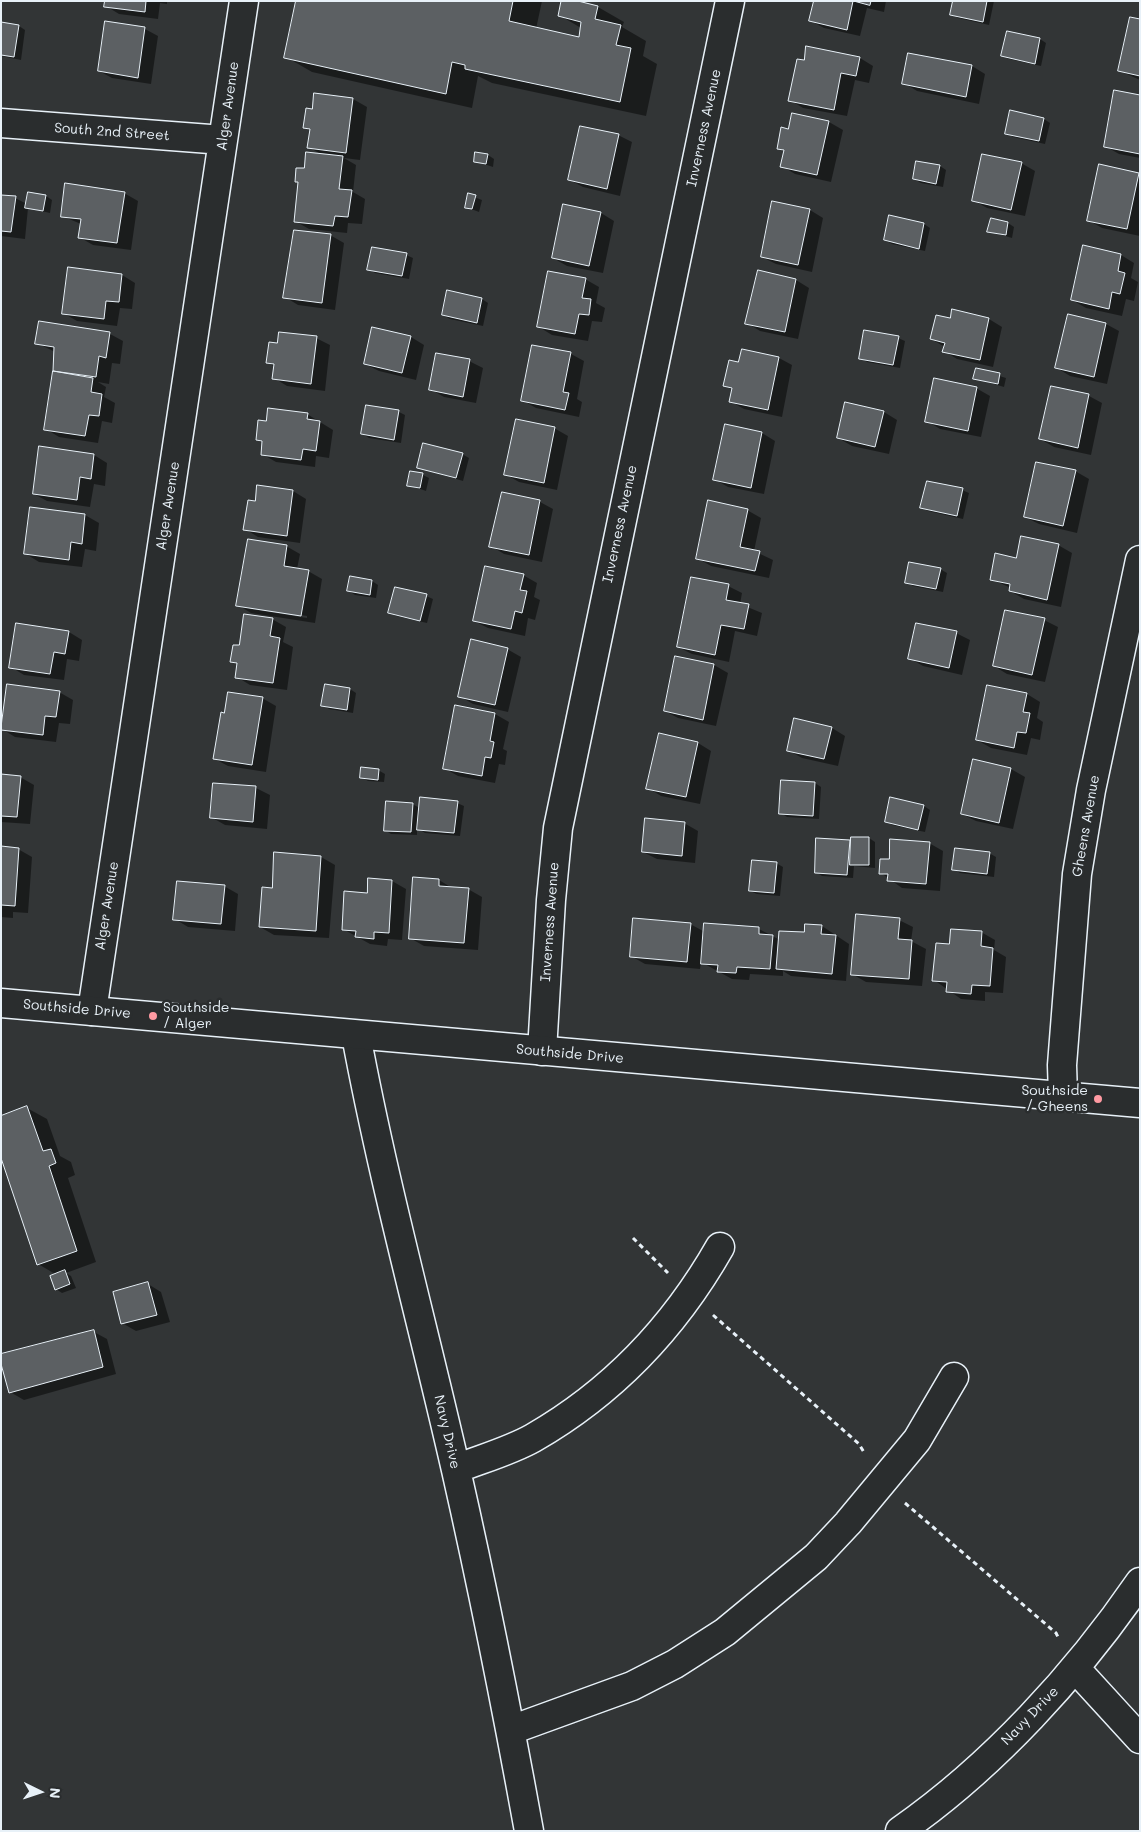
<!DOCTYPE html>
<html>
<head>
<meta charset="utf-8">
<style>
  body { margin:0 }
  #map { position:relative; width:1141px; height:1832px; overflow:hidden; background:#323536; font-family:Mali,sans-serif }
  canvas { display:block }
  .frame { position:absolute; inset:0; border:2px solid #e8f1f8; pointer-events:none }
  .north { position:absolute; left:15px; top:1767px; width:50px; height:50px; -webkit-text-stroke:4px #2a2d2e; paint-order:stroke; rotate:94deg; font-size:14px; font-weight:700; line-height:20px; text-align:center; color:#e8f1f8 }
  .north::after { content:''; display:block; margin:auto; width:18px; height:22px; background:#e8f1f8; clip-path:polygon(50% 0,100% 100%,50% 72%,0 100%) }
</style>
</head>
<body>
<div id="map">
<canvas width="1141" height="1832"></canvas>
<div class="frame"></div>
<div class="north">N</div>
</div>
<script>
const g = document.querySelector('canvas').getContext('2d');
g.lineJoin = 'round';
function fill(path, color) {
  g.fillStyle = color;
  g.fill(path, 'evenodd');
}
function strokePath(path, color, width, dash) {
  g.strokeStyle = color;
  g.lineWidth = width;
  g.lineCap = dash ? 'butt' : 'round';
  g.setLineDash(dash || []);
  g.stroke(path);
}
function write(font, color, halo, rows, align = 'center') {
  g.font = font + ' Mali,sans-serif';
  g.lineWidth = 5;
  g.setLineDash([]);
  g.textBaseline = 'middle';
  g.strokeStyle = halo;
  g.fillStyle = color;
  for (const [text, x, y, turn = 0] of rows) {
    g.save();
    g.translate(x, y);
    g.rotate((+turn || 0) * Math.PI / 180);
    g.textAlign = isNaN(turn) ? turn : align;
    if (halo) g.strokeText(text, 0, 0);
    g.fillText(text, 0, 0);
    g.restore();
  }
}
fill(new Path2D(`
  M106,1H167V4L160,3L158,19L119,14L106,6Z
  M298,1H542L536,29L580,38L581,28L559,15L598,7L624,22L622,27L646,41L643,56L657,64L646,116L492,83L478,76L472,108L312,72L286,57Z
  M815,1H886L884,12L867,8L860,36L824,28L811,21Z
  M954,1H994L989,25L958,18L951,14Z
  M1140,20V80L1120,71Z
  M1,23L19,26L25,30L21,60L1,56Z
  M145,29L158,36L151,84L112,78L99,71Z
  M1008,32L1040,39L1046,43L1041,66L1009,59L1002,56Z
  M860,58L873,66L869,83L855,80L847,116L803,108L790,100Z
  M972,66L985,74L979,104L917,91L904,83Z
  M315,94L353,99L367,107L360,160L344,158L356,165L353,192L365,199L362,224L348,223L347,233L309,229L295,221L299,183L296,181L305,170L322,155L309,147L311,131L304,127L313,110Z
  M1140,97V158L1119,154L1105,146Z
  M793,115L829,122L843,130L831,182L795,174L782,166L785,152L778,148L789,131Z
  M1044,119L1050,123L1045,144L1013,137L1006,133Z
  M618,135L632,142L620,196L583,187L570,180Z
  M488,155L494,159L493,167L475,161Z
  M1021,163L1035,171L1025,216L987,208L973,200Z
  M940,166L946,170L943,187L921,183L914,179Z
  M1139,174L1140,236L1102,228L1088,220Z
  M124,193L138,201L131,250L93,245L79,237L81,224L62,216Z
  M29,194L46,196L52,200L50,213L28,208L25,239L1,236V196L15,198L27,204Z
  M469,195L482,200L479,212L466,207Z
  M564,205L601,213L614,221L603,273L567,266L553,258Z
  M810,210L823,218L812,272L776,264L762,257Z
  M890,217L924,224L930,228L925,251L892,244L885,240Z
  M1008,223L1014,227L1012,238L989,231Z
  M330,235L344,243L335,310L298,305L285,297Z
  M406,255L413,258L409,279L375,273L369,269Z
  M1121,255L1134,263L1131,278L1138,282L1134,301L1126,299L1122,316L1086,308L1072,300Z
  M758,272L796,280L809,288L798,339L760,331L747,323Z
  M122,275L135,283L132,309L120,308L117,326L77,321L63,313Z
  M585,279L599,287L596,303L605,308L602,322L592,321L588,341L552,335L539,327Z
  M448,292L482,299L488,303L483,326L450,319L443,315Z
  M1069,315L1106,324L1119,331L1107,384L1070,376L1057,368Z
  M989,319L1002,327L993,367L957,359L944,351L945,347L931,339L951,320Z
  M40,322L110,334L123,341L120,364L112,363L109,384L98,382L106,387L104,397L115,403L112,423L102,421L98,443L59,437L46,429L55,352L37,343Z
  M411,337L424,345L416,380L379,371L365,364Z
  M316,338L330,345L325,391L287,386L274,378L275,367L267,362L279,345Z
  M898,338L905,341L900,368L867,362L860,358Z
  M571,354L584,361L577,399L582,402L579,417L536,408L522,400Z
  M779,358L792,365L782,417L744,409L730,401L733,390L725,386Z
  M469,361L483,368L476,403L444,397L430,389Z
  M977,369L1006,378L1004,387L974,378Z
  M976,388L990,396L981,437L940,429L927,421Z
  M1089,396L1102,403L1091,455L1054,447L1040,439Z
  M399,412L405,415L401,443L369,438L363,434Z
  M884,412L897,420L889,454L852,446L838,438Z
  M307,414L333,430L329,458L316,456L315,467L276,462L262,454L263,443L257,440L268,423Z
  M726,425L762,433L775,441L764,494L728,487L714,479Z
  M554,428L568,436L557,490L519,482L505,474Z
  M462,454L469,458L463,481L419,468Z
  M94,455L107,463L105,486L94,484L90,507L47,501L34,494Z
  M1075,471L1089,479L1077,533L1039,524L1025,517Z
  M423,475L429,478L426,491L409,485Z
  M258,486L293,491L306,499L300,543L258,537L245,529L256,502Z
  M962,490L969,493L963,519L928,511L922,508Z
  M502,493L540,502L553,509L542,562L504,554L491,546Z
  M31,509L85,515L99,523L96,551L85,549L82,567L39,562L26,554Z
  M747,510L761,518L754,551L773,560L769,578L711,566L697,558Z
  M1058,545L1072,553L1061,607L1024,599L1010,591L1011,588L991,579L1017,559Z
  M286,546L300,554L297,569L308,571L322,579L315,623L251,613L238,605ZM251,607L307,616V618L251,609Z
  M940,569L947,573L943,592L913,586L906,582Z
  M523,575L537,583L534,597L540,600L535,620L528,618L525,636L488,628L474,621Z
  M351,577L372,581L378,585L376,598L355,595L349,591Z
  M728,586L742,593L740,604L762,613L757,636L735,631L729,662L692,654L678,647Z
  M426,596L433,599L427,623L396,616L390,613Z
  M272,619L286,627L283,642L293,647L287,690L250,685L237,677L238,665L232,661L240,646Z
  M1044,620L1058,627L1045,682L1007,674L994,666Z
  M69,632L82,640L79,661L67,659L64,680L24,675L11,667Z
  M956,633L970,640L962,675L923,666L909,658Z
  M507,649L521,657L508,712L473,704L459,696Z
  M676,657L714,665L728,673L716,726L678,718L665,711Z
  M326,685L350,689L356,693L353,713L329,709L323,705Z
  M988,687L1027,694L1040,702L1037,718L1043,722L1040,740L1031,738L1027,755L991,748L977,740Z
  M59,692L73,700L70,724L59,723L56,742L15,737L2,729Z
  M262,698L276,706L266,772L228,766L215,759L226,714Z
  M456,706L495,714L509,722L503,749L507,751L505,765L499,764L495,783L458,776L444,768Z
  M832,728L845,736L838,766L802,758L788,750Z
  M698,743L711,751L700,804L661,796L648,788Z
  M974,761L1011,769L1025,777L1013,829L976,821L962,814Z
  M378,770L385,774L384,782L368,781L361,777Z
  M1,775L20,777L34,785L30,824L1,822Z
  M815,783L821,787L819,819L787,817L781,813Z
  M214,784L256,788L270,795L267,829L225,825L211,817Z
  M457,803L464,806L460,836L425,833L417,828V835L391,834L385,830L412,804L420,808Z
  M924,806L930,810L925,832L892,825L886,821Z
  M684,823L698,831L695,863L657,859L643,852Z
  M869,838L875,842V868L854,866L853,878L822,876L816,872L849,841L852,843Z
  M929,843L943,851L940,891L902,888L881,873L890,861Z
  M18,849L32,857L28,913L13,912V918L1,917V856Z
  M989,853L996,857L994,877L960,873L954,869Z
  M275,854L321,857L335,865L329,938L274,935L260,927L273,889Z
  M776,863L783,867L780,896L757,894L750,891Z
  M369,880L392,881L406,889L402,940L388,939L387,946L370,944L343,929L368,894Z
  M439,880L452,888L468,889L482,897L478,950L424,946L410,938Z
  M224,886L238,894L235,931L188,927L175,919Z
  M899,920L913,927L911,941L926,949L922,986L866,982L852,974Z
  M690,924L705,932L759,929L780,940L806,934L822,926L849,944L846,981L791,976L783,971V976L750,974L749,980L732,979L701,962L700,969L645,964L631,956Z
  M981,932L995,940L994,950L1006,957L1003,993L985,992V1001L961,999L934,980L950,946Z
  M27,1108L47,1119L60,1156L71,1162L75,1175L68,1178L96,1262L66,1273L71,1276L76,1288L62,1293L56,1289L57,1275L38,1264Z
  M148,1284L161,1292L170,1322L136,1331L122,1323Z
  M94,1332L107,1339L116,1374L24,1400L10,1392Z`), '#0007');
const building = new Path2D(`
  M105,1H146L145,12L104,7Z
  M296,1H513L509,21L579,37L581,22L558,16L561,1H578L598,6L595,19L621,25L616,45L631,48L620,102L465,69V65L452,62L446,94L284,58Z
  M814,1H853L847,30L809,21Z
  M854,1H871L870,5Z
  M953,1H987L983,22L950,15Z
  M1130,17L1140,19V76L1118,71Z
  M105,21L145,27L138,78L98,71Z
  M1,22L19,25L14,57L1,55Z
  M1007,31L1040,38L1035,64L1001,56Z
  M806,46L860,57L856,76L841,73L834,110L788,101L797,59L804,60Z
  M908,53L972,65L966,97L902,84Z
  M1114,90L1140,95V154L1104,147Z
  M314,93L353,98L346,153L307,148L310,129L303,128L306,108L312,109Z
  M1010,110L1044,118L1039,141L1005,134Z
  M792,113L829,121L817,175L780,167L784,150L777,149L781,127L788,129Z
  M580,126L619,134L607,189L568,180Z
  M306,152L343,156L339,189L352,190L348,217L335,216L333,226L294,222L298,182H295L296,168H304Z
  M475,152L488,154L486,164L474,162Z
  M982,154L1022,162L1011,210L972,201Z
  M916,161L940,165L936,184L913,179Z
  M1099,164L1139,173L1127,229L1087,221Z
  M65,183L125,192L117,243L78,238L81,219L61,217Z
  M28,192L46,195L43,211L25,208Z
  M468,193L476,195L472,209L465,208Z
  M1,195L16,196L11,232L1,231Z
  M772,201L810,209L798,265L761,257Z
  M563,204L601,212L589,266L552,258Z
  M889,215L924,223L919,249L884,240Z
  M991,218L1008,222L1006,235L987,232Z
  M294,230L331,234L322,303L283,298Z
  M1083,245L1121,254L1118,271L1125,273L1120,294L1112,292L1109,309L1071,300Z
  M372,247L407,253L402,276L367,270Z
  M68,267L122,274L119,302L106,301L104,319L62,314Z
  M758,270L796,279L785,332L745,324Z
  M548,271L586,278L582,298L591,299L589,315L579,314L575,334L537,327Z
  M447,290L482,298L477,323L442,315Z
  M952,309L989,318L980,360L942,352L945,343L930,339L936,315L950,318Z
  M1068,314L1106,323L1094,377L1055,368Z
  M39,321L110,332L106,358L99,356L96,377L53,371L54,347L35,344Z
  M372,327L411,336L402,373L364,364Z
  M864,330L899,336L893,365L859,359Z
  M279,332L317,336L311,384L272,379L274,364L266,363L269,342L277,343Z
  M532,345L571,352L563,392L569,393L565,410L521,401Z
  M742,349L779,357L768,410L729,402L732,388L723,386L729,360L738,362Z
  M436,353L470,359L463,397L429,390Z
  M976,368L1000,373L998,384L973,379Z
  M53,371L93,378L91,392L102,394L99,416L89,415L85,436L44,430Z
  M934,378L977,387L968,431L925,422Z
  M1051,386L1089,394L1078,448L1039,439Z
  M845,402L884,411L875,447L837,438Z
  M366,405L399,410L394,440L361,434Z
  M268,408L308,413L307,419L320,421L316,451L303,449L301,460L261,455L262,441L256,440L258,420L266,421Z
  M516,419L555,427L544,483L504,475Z
  M725,424L762,432L751,488L713,480Z
  M423,443L463,453L456,478L417,468Z
  M39,446L94,454L91,479L80,477L77,500L33,494Z
  M1036,462L1076,470L1063,526L1024,517Z
  M410,471L423,473L420,488L407,486Z
  M927,481L963,488L957,516L920,508Z
  M257,485L293,490L287,536L243,530L248,500L255,501Z
  M502,492L540,500L529,555L489,547Z
  M708,500L748,509L740,547L760,551L755,571L696,559Z
  M30,507L85,514L82,544L71,542L69,560L24,554Z
  M1021,536L1059,544L1047,600L1009,591L1010,584L990,580L995,553L1016,558Z
  M248,539L287,545L284,566L309,570L301,616L236,606Z
  M909,562L941,568L936,589L905,583Z
  M485,566L524,574L520,590L527,591L522,613L515,611L511,629L473,621Z
  M350,576L372,580L370,595L347,591Z
  M691,577L729,584L726,600L749,604L744,629L721,625L715,655L677,647Z
  M395,587L427,594L420,621L388,613Z
  M1005,610L1045,618L1032,675L993,666Z
  M244,614L273,618L270,636L280,638L273,683L235,678L237,663L230,662L233,645H239Z
  M16,623L69,631L65,654L54,652L50,674L9,668Z
  M916,623L957,631L949,668L908,659Z
  M471,639L508,648L495,705L458,697Z
  M675,656L714,664L703,720L664,711Z
  M7,684L60,691L56,717L45,716L43,735L1,730Z
  M325,684L350,688L347,710L321,706Z
  M987,685L1027,693L1023,712L1030,713L1026,733L1017,732L1014,748L976,740Z
  M228,692L263,697L252,765L213,759L221,712L224,713Z
  M455,705L495,713L490,741L494,742L491,758L485,757L482,776L443,769Z
  M794,718L832,727L824,759L787,751Z
  M659,733L698,742L686,797L646,789Z
  M973,759L1011,768L999,823L961,814Z
  M361,767L379,769L378,780L360,778Z
  M1,774L21,776L17,817L1,816Z
  M781,780L815,782L813,816L779,814Z
  M213,783L256,786L253,822L210,818Z
  M420,797L458,801L454,833L417,830Z
  M890,797L924,805L918,830L885,822Z
  M386,801L413,803L411,832L384,831Z
  M645,818L685,822L682,856L642,852Z
  M851,837H869V865H850Z
  M816,838L850,840L847,875L815,873Z
  M890,839L930,842L926,884L887,881L888,874H879L880,859H889Z
  M1,846L19,848L15,906L1,905Z
  M955,848L990,852L987,874L952,870Z
  M274,852L321,856L316,931L259,927L262,887L272,888Z
  M752,860L777,862L774,893L749,891Z
  M413,877L439,879V886L469,888L464,943L409,939Z
  M368,878L392,880L389,933L374,932V939L355,937L356,931L342,930L344,891L367,893Z
  M177,881L225,885L221,924L173,920Z
  M856,914L900,918L898,939L912,940L909,979L851,975Z
  M633,918L691,923L687,962L630,957Z
  M704,923L759,927V934L773,935L770,969L737,967L736,973L717,972L718,965L701,964Z
  M805,924L822,925L821,934L836,935L832,974L776,969L779,931L804,932Z
  M951,929L982,931L981,946L993,948L990,986L972,985L971,994L946,992L947,982L932,981L936,943L949,944Z
  M27,1106L43,1151L51,1149L56,1163L49,1166L77,1251L37,1265L1,1158V1116Z
  M65,1270L70,1284L55,1290L50,1276Z
  M148,1282L157,1315L121,1324L113,1292Z
  M94,1330L103,1367L9,1393L1,1364V1354Z`);
fill(building, '#5c6063');
strokePath(building, '#e8f1f8', 1);
const street = new Path2D(`
  M1,123L223,140
  M92,1011L244,1
  M356,1035C383,1181 423,1325 456,1470C483,1589 507,1710 529,1831
  M542,1051L551,900L558,828L730,1
  M1063,1096L1062,1065L1077,874L1091,790L1140,560
  M456,1469C481,1459 510,1451 533,1438C613,1392 675,1326 720,1247
  M1075,1668L1140,1739
  M511,1730L632,1686L675,1664L725,1632L816,1557L848,1523L917,1440L954,1377
  M900,1831C992,1767 1077,1674 1140,1582`);
const secondary = new Path2D(`
  M1,1003L1140,1103`);
strokePath(street, '#e8f1f8', 31);
strokePath(secondary, '#e8f1f8', 31);
strokePath(new Path2D(`
  M633,1238L668,1273
  M713,1315L859,1444L865,1454
  M905,1503L1056,1633L1059,1639`), '#e8f1f8', 3, [5, 4]);
strokePath(street, '#2a2d2e', 28);
strokePath(secondary, '#2a2d2e', 28);
for (const [x, y, r, color] of [
  [153,1016,5,"#ff9aa2"],
  [1098,1099,5,"#ff9aa2"]
]) {
  const dot = new Path2D();
  dot.arc(x, y, r, 0, 2 * Math.PI);
  g.fillStyle = color;
  g.fill(dot);
  strokePath(dot, '#2a2d2e', 2);
}
write('14px', '#e8f1f8', '#2a2d2e', [
  ["Alger Avenue",228,106,-82],
  ["Inverness Avenue",704,128,-78],
  ["South 2nd Street",112,132,4],
  ["Alger Avenue",168,506,-81],
  ["Inverness Avenue",620,524,-78],
  ["Gheens Avenue",1086,826,-80],
  ["Alger Avenue",107,906,-81],
  ["Inverness Avenue",550,922,-86],
  ["Southside Drive",77,1009,5],
  ["Southside Drive",570,1054,5],
  ["Navy Drive",447,1432,77],
  ["Navy Drive",1030,1716,-46]
]);
write('14px', '#e8f1f8', '#2a2d2e', [
  ["Southside",163,1008],
  ["/ Alger",163,1024],
  ["Southside",1088,1091,"right"],
  ["/ Gheens",1088,1107,"right"]
], 'left');
</script>
</body>
</html>
